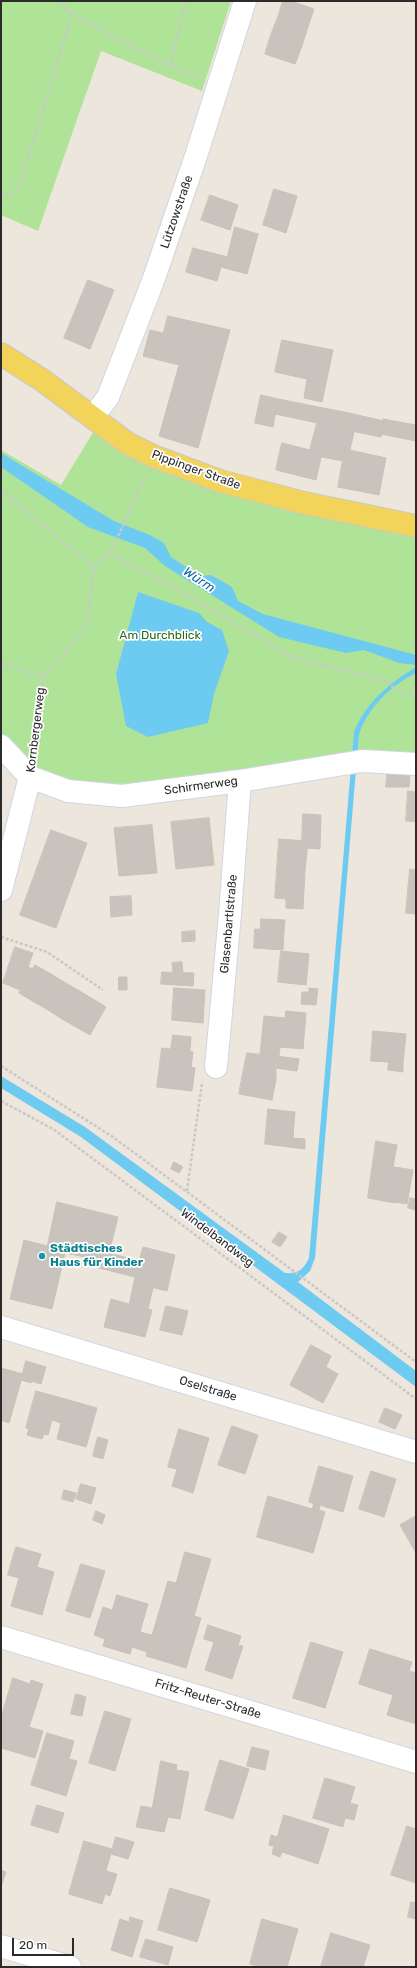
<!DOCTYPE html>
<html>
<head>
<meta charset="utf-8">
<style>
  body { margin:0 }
  #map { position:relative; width:417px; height:1968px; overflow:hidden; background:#ede6dc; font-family:Rubik,sans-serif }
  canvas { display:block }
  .frame { position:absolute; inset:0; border:2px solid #2b2b2b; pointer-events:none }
  .scale { position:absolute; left:12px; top:1938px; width:62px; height:18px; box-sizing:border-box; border:2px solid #2b2b2b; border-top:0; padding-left:5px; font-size:12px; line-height:14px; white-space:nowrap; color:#2b2b2b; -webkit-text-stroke:3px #fff; paint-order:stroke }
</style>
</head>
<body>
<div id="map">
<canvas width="417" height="1968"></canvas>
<div class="frame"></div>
<div class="scale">20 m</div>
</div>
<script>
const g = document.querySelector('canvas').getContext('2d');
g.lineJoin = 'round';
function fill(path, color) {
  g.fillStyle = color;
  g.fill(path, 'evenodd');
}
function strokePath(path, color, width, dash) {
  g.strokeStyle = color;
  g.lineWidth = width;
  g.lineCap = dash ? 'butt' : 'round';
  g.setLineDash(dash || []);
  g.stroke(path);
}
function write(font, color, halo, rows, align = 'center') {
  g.font = font + ' Rubik,sans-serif';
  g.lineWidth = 3.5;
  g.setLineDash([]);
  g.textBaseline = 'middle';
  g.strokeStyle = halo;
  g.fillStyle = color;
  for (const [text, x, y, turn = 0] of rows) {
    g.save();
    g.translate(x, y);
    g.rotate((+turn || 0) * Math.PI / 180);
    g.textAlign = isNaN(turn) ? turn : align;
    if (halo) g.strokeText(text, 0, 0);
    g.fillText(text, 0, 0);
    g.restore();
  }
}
fill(new Path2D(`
  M1,1H231L202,91L101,51L38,231L1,215Z
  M97,426L302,513L416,538V771L371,767L68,793L1,750V450L61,485Z`), '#afe498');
fill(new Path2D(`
  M1,453L114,521L150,535L164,543L171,557L200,576L211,575L232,587L238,601L263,614L416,655V665L399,663L364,650L346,653L279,637L165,566L145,548L88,527L1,467Z
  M138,592L199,613L207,622L222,630L229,651L214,694L208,723L148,737L126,726L116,674Z
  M416,667V673C391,685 368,708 359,734L315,1258L310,1271L298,1282L416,1371V1387L81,1137L1,1088V1076L85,1127L285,1273C298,1274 303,1270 309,1258L354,732C365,703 391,682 416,667Z`), '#6dcaf1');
const building = new Path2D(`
  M283,1H291L314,9L308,27L278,17Z
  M278,17L308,27L302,46L271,35Z
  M271,35L302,46L295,64L265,54Z
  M274,189L297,196L286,233L263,225Z
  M210,195L238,205L230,230L201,220Z
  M235,227L258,234L247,274L221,267L224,256L227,257Z
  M193,248L224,256L217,281L186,272Z
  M88,280L114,290L90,349L64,338Z
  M168,316L230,330L198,448L159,436L179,365L143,356L150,330L163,333Z
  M282,340L333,350L322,402L304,398L307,379L275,372Z
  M261,395L278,399L273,427L255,423Z
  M278,399L349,413L346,429L275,414Z
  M349,413L384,421L381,437L346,430Z
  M383,419L416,425V441L381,434L384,421Z
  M317,423L354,432L350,450L345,449L343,461L321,457L322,453L310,450Z
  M282,443L322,453L316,480L276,470Z
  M345,449L386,458L379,495L338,487Z
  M387,774L410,775L409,787H386Z
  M408,791L416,792V822L406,821Z
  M303,814L321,815L320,849L307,848L308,841H302Z
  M209,818L214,865L176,869L171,822Z
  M152,825L157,873L119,876L114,828Z
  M51,830L87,843L56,928L20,915Z
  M279,839L308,841L305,871L277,869Z
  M277,869L305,871L303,909L286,908V899L275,898Z
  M410,869L416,870V914L406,913Z
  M131,896L132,915L111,917L110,897Z
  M261,919L285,920L284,931L261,930Z
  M255,929L284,931L283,950L254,948Z
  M195,931V941L182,942V932Z
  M15,947L33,953L28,967L33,969L20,990L3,983Z
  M281,951L309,954L306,985L278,982Z
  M182,962L183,973L173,972L172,963Z
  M35,965L51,974L34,1002L19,993Z
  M162,972L194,973L193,986L161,984Z
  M51,974L64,982L48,1010L34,1002Z
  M119,977H127V990H119Z
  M64,982L78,990L62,1019L48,1010Z
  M174,988L205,990L203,1023L172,1020Z
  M309,988L318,989L316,1005L301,1004L302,992H309Z
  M78,990L93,999L76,1027L62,1019Z
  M93,999L106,1007L90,1035L76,1027Z
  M286,1011L306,1013L303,1049L280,1047L279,1056L260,1054L264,1016L285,1018Z
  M373,1031L406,1034L403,1063L371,1061Z
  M173,1035L191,1037L190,1051L171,1049Z
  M162,1048L193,1052L191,1067L195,1068L192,1091L157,1087Z
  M247,1053L276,1056V1080L272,1100L239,1094Z
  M276,1056L299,1059L297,1071L275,1068Z
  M389,1062L403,1063V1072L388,1070Z
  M268,1109L295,1112L293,1138L305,1139V1149L265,1144Z
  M376,1141L397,1145L393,1167L401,1168L395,1203L368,1198Z
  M174,1162L183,1167L179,1173L171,1169Z
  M401,1168L413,1170L407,1204L395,1202Z
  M410,1198L416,1199V1210L408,1208Z
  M57,1202L118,1217L109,1253L139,1261L143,1247L175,1255L167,1291L134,1283L135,1277L83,1264L85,1257L65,1253L52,1309L10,1299L24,1240L47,1246Z
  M279,1232L287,1237L280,1247L272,1242Z
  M134,1283L153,1288L148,1309L152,1310L145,1337L104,1327L111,1299L129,1304Z
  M166,1306L188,1311L182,1335L160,1330Z
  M311,1345L331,1356L326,1367L338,1374L323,1403L290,1385Z
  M26,1361L36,1364L31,1383L21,1380Z
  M36,1364L46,1367L41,1384L31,1381Z
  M1,1368L23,1374L9,1423L1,1420Z
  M36,1391L58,1397L48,1435L44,1434L42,1439L27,1435L29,1429L26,1428Z
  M58,1397L97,1408L86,1447L57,1439L61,1423L52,1420Z
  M385,1408L402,1415L395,1429L379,1422Z
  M232,1426L258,1435L245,1474L218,1465Z
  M179,1429L209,1438L193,1493L172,1486L177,1469L168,1467Z
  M98,1437L108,1440L103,1459L93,1456Z
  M319,1466L353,1476L343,1512L309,1502Z
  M371,1471L396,1479L384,1517L359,1509Z
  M81,1484L96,1488L91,1504L76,1499Z
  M64,1490L76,1493L73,1502L62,1499Z
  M268,1496L312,1509L314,1503L320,1505L319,1510L325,1512L313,1553L257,1537Z
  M96,1511L105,1515L102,1524L93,1520Z
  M416,1516V1553L400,1525Z
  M16,1547L41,1554L37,1567L54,1572L42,1615L11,1606L19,1578L8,1575Z
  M185,1552L211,1559L194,1616L201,1618L186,1668L146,1656L168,1581L176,1583Z
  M81,1564L105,1571L90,1618L66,1611Z
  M117,1595L148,1604L140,1632L152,1635L147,1652L132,1647L130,1654L103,1646L105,1639L94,1635L103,1607L112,1610Z
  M208,1625L241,1636L238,1645L243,1646L232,1679L205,1670L214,1642L204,1639Z
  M311,1642L343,1652L325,1708L293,1698Z
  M370,1649L412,1662L409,1671L416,1673V1724L387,1715L393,1695L359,1684Z
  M13,1678L30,1684L31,1680L43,1684L29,1727L43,1731L35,1758L1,1748V1718Z
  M76,1694L86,1697L82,1716L71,1714Z
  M105,1711L131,1719L115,1771L89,1763Z
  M47,1733L74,1741L69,1759L77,1761L66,1796L31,1785Z
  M252,1747L269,1751L265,1770L247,1766Z
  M220,1760L249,1769L233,1819L205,1810Z
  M161,1761L177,1765L176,1770L189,1772L180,1819L168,1817L164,1832L136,1827L141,1806L152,1808Z
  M325,1778L355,1787L350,1803L358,1805L354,1820L345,1818L343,1827L313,1818Z
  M37,1805L64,1813L58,1833L31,1825Z
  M284,1815L329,1829L318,1864L282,1852L280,1857L272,1854L274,1846L269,1845L271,1835L277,1837Z
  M407,1826L416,1829V1883L391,1875Z
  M116,1837L134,1842L128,1859L111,1854Z
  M84,1841L112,1849L106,1871L117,1874L110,1896L105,1894L102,1904L69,1894Z
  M1,1870L6,1872L1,1887Z
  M170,1888L210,1900L197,1942L158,1930Z
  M411,1902L416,1903V1919L408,1917Z
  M130,1917L143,1921L132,1957L111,1950L120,1919L129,1922Z
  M262,1919L298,1929L287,1967H262L250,1964Z
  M331,1933L370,1945L363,1967H321Z
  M146,1939L173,1947L168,1965L140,1957Z`);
fill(building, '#c8c3bc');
strokePath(building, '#c8c2b6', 1);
const minor = new Path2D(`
  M93,417L108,397L153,281L196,156L245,1
  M1,746L30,777L68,791L122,796L240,781L362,761L416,764
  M1,890L30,777
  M216,1067L230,914L240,781
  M1,1327L416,1452
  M1,1637L416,1762
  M1,1946L70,1967`);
const major = new Path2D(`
  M1,354L42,380L127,443L153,456L220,481L304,503L416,526`);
strokePath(minor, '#d2d4e4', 24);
strokePath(major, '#c8c8c8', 24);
strokePath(new Path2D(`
  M57,1L72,14
  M170,66L200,77
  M1,195H10L19,188L72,14L170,66L186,1
  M1,491L94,567
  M109,553L199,602L292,657L387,681L395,690L416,696
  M1,663L43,677
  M34,750L43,677L81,634L87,623L94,567L109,553L113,548L145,475
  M1,937L47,952L103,990
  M1,1066L113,1137L416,1362
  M1,1101L53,1129L416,1399
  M187,1191L202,1083`), '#c8c8c8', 2.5, [3, 2]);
strokePath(minor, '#fff', 22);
strokePath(major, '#f3d45b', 22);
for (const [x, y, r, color] of [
  [42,1256,4,"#0f9aa8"]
]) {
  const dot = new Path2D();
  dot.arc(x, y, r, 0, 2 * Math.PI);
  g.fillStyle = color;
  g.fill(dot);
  strokePath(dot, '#fff', 1.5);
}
write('12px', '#2b2b2b', '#fff', [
  ["Lützowstraße",177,212,-71],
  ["Pippinger Straße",196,470,20],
  ["Kornbergerweg",36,730,-83],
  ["Schirmerweg",201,786,-8],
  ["Glasenbartlstraße",229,924,-85],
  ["Windelbandweg",217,1238,37],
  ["Oselstraße",208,1389,17],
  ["Fritz-Reuter-Straße",208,1699,17]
]);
write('12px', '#276919', '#fff', [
  ["Am Durchblick",160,636]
]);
write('bold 12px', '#0d838f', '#fff', [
  ["Städtisches",50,1249],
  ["Haus für Kinder",50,1263]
], 'left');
write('italic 13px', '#0b679e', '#fff', [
  ["Würm",199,580,34]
]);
</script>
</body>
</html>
